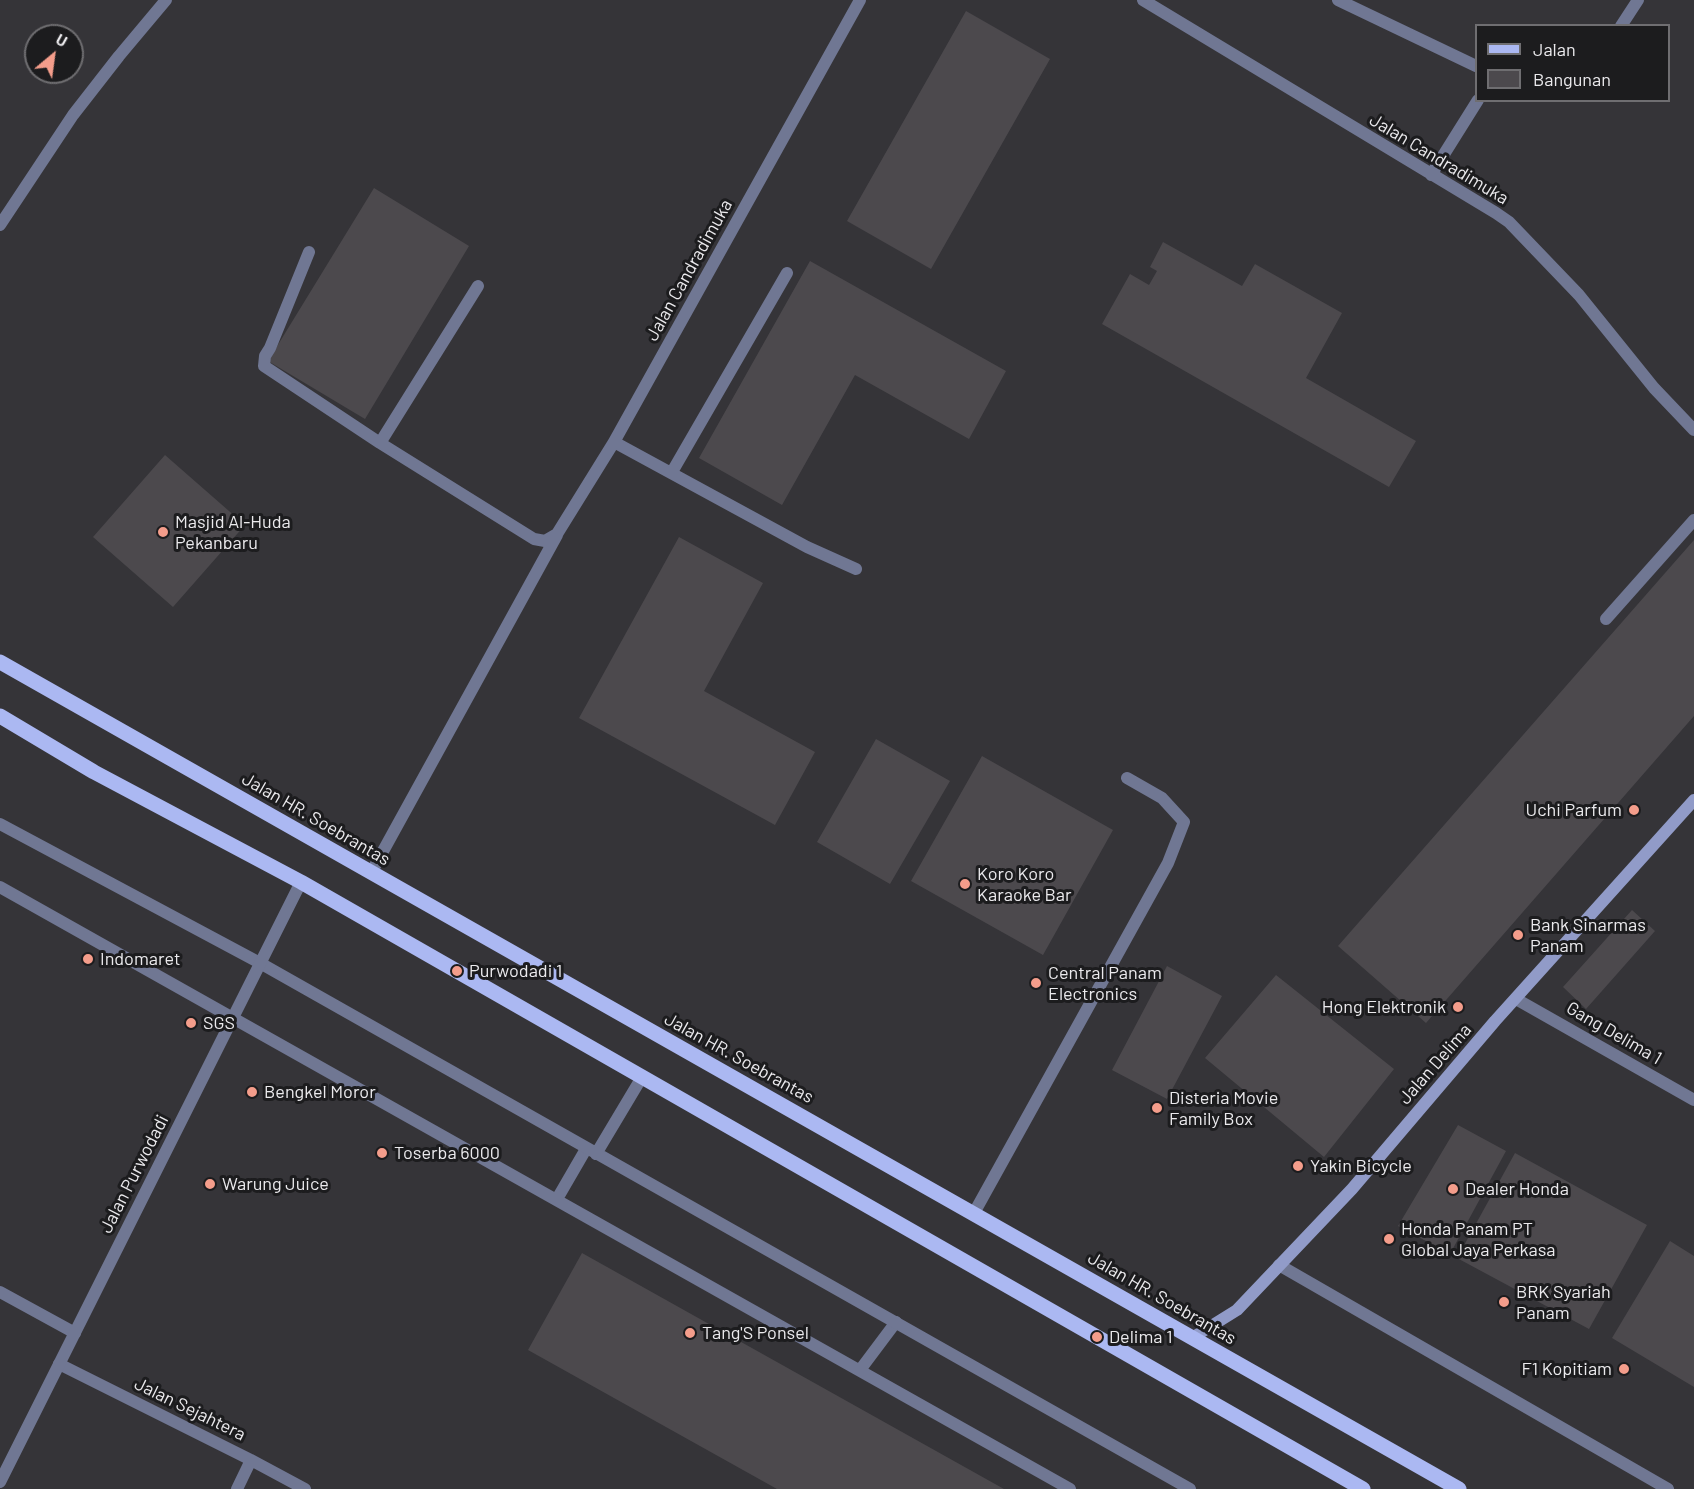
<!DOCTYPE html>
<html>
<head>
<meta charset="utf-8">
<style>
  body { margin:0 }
  #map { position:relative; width:1694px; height:1489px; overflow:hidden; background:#353438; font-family:Barlow,sans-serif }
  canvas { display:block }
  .legend { position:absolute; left:1475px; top:24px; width:195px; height:78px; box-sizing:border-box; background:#1c1c1e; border:2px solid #6f6e71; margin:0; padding:8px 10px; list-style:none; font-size:18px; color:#ebeaed }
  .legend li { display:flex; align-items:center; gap:12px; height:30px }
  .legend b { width:30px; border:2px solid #6f6e71 }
  .north { position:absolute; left:24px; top:24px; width:60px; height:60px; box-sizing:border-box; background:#1c1c1e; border:2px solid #6f6e71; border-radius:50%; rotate:29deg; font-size:16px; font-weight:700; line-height:24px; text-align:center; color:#ebeaed }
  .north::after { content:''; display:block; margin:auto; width:21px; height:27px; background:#f49d8b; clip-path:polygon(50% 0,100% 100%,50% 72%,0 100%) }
</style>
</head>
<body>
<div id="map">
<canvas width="1694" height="1489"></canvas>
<ul class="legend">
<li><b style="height:8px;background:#abb8f2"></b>Jalan</li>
<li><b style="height:16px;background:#4c494d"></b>Bangunan</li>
</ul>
<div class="north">U</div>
</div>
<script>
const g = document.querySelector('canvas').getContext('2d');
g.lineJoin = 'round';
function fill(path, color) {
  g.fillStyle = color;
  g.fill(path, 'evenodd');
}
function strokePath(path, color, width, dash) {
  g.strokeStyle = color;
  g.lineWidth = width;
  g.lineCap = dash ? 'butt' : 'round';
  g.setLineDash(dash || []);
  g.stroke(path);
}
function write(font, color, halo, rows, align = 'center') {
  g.font = font + ' Barlow,sans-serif';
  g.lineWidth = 6;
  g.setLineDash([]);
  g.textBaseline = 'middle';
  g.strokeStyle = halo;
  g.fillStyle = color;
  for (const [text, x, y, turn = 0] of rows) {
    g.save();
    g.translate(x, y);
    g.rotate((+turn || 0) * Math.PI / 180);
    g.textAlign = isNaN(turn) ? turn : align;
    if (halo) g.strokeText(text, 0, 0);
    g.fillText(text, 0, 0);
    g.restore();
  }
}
fill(new Path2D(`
  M966,11L1050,59L931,269L847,221Z
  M374,188L469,246L365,419L268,361Z
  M1163,242L1242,286L1255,264L1342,313L1306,378L1416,441L1389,487L1102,324L1130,274L1149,285L1157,271L1150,267Z
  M810,261L1006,371L969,439L855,375L782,505L699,458Z
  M165,455L245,525L173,607L93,537Z
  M679,537L763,583L704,691L815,752L775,825L579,718Z
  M1694,540V716L1426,1023L1338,946Z
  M876,739L950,781L890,884L817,842Z
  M982,756L1113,830L1043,955L911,881Z
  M1632,910L1655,931L1586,1009L1563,987Z
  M1167,966L1222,996L1167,1099L1112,1070Z
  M1276,975L1394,1069L1324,1157L1205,1058Z
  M1458,1125L1506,1151L1450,1254L1398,1226Z
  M1515,1153L1647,1225L1589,1329L1457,1258Z
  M1670,1241L1694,1256V1387L1612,1338Z
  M582,1253L1004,1489H777L528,1350Z`), '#4c494d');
strokePath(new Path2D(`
  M0,887L1070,1489
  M557,1199L586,1149
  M974,1213L1168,863L1184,822L1162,798L1127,778
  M860,1370L896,1322`), '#707793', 12);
strokePath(new Path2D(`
  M1143,0L1496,213L1509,222L1579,295L1654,388L1694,430
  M1338,0L1476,66
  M1621,26L1638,0
  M1431,175L1478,100
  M0,225L73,115L119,56L166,0
  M309,252L270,348L265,356L264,366L380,443L534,539L545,541L557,534L614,442L860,0
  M614,442L807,547L856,569
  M380,443L478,286
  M672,472L787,273
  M1606,619L1694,520
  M0,824L260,963L1190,1489
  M371,873L557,535
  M1516,999L1694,1100
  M596,1154L642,1077
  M1279,1265L1668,1489
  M0,1292L75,1333
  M59,1364L251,1460L305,1489
  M237,1489L251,1460`), '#707793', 12);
strokePath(new Path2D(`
  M0,1482L301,882`), '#707793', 12);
strokePath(new Path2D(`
  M1192,1338L1237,1310L1352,1189L1495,1021L1694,800`), '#919bc8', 12);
strokePath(new Path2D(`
  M0,662L1459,1489
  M0,716L94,772L301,882L1363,1489`), '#abb8f2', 15);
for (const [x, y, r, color] of [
  [163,532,6,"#f49d8b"],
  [1634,810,6,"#f49d8b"],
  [965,884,6,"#f49d8b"],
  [1518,935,6,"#f49d8b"],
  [88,959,6,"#f49d8b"],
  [457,971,6,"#f49d8b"],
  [1036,983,6,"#f49d8b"],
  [1458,1007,6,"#f49d8b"],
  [191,1023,6,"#f49d8b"],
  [252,1092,6,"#f49d8b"],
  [1157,1108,6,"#f49d8b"],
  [382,1153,6,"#f49d8b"],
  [1298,1166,6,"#f49d8b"],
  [210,1184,6,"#f49d8b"],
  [1453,1189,6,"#f49d8b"],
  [1389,1239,6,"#f49d8b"],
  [1504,1302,6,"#f49d8b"],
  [690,1333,6,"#f49d8b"],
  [1097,1337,6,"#f49d8b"],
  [1624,1369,6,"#f49d8b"]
]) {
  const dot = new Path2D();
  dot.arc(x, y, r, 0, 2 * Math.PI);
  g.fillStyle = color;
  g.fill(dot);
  strokePath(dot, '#1c1c1e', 2);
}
write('18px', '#ebeaed', '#1c1c1e', [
  ["Jalan Candradimuka",1439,159,31],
  ["Jalan Candradimuka",689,270,-61],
  ["Jalan HR. Soebrantas",316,819,30],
  ["Gang Delima 1",1614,1033,30],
  ["Jalan HR. Soebrantas",739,1058,29],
  ["Jalan Delima",1435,1064,-49],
  ["Jalan Purwodadi",134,1174,-63],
  ["Jalan HR. Soebrantas",1162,1298,30],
  ["Jalan Sejahtera",190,1409,26]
]);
write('18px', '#ebeaed', '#1c1c1e', [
  ["Masjid Al-Huda",175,522],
  ["Pekanbaru",175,543],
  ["Uchi Parfum",1622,810,"right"],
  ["Koro Koro",977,874],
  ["Karaoke Bar",977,895],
  ["Bank Sinarmas",1530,925],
  ["Panam",1530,946],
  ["Indomaret",100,959],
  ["Purwodadi 1",469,971],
  ["Central Panam",1048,973],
  ["Electronics",1048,994],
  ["Hong Elektronik",1446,1007,"right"],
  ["SGS",203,1023],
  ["Bengkel Moror",264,1092],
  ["Disteria Movie",1169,1098],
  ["Family Box",1169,1119],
  ["Toserba 6000",394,1153],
  ["Yakin Bicycle",1310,1166],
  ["Warung Juice",222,1184],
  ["Dealer Honda",1465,1189],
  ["Honda Panam PT",1401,1229],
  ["Global Jaya Perkasa",1401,1250],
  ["BRK Syariah",1516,1292],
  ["Panam",1516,1313],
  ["Tang'S Ponsel",702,1333],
  ["Delima 1",1109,1337],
  ["F1 Kopitiam",1612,1369,"right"]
], 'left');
</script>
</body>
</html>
